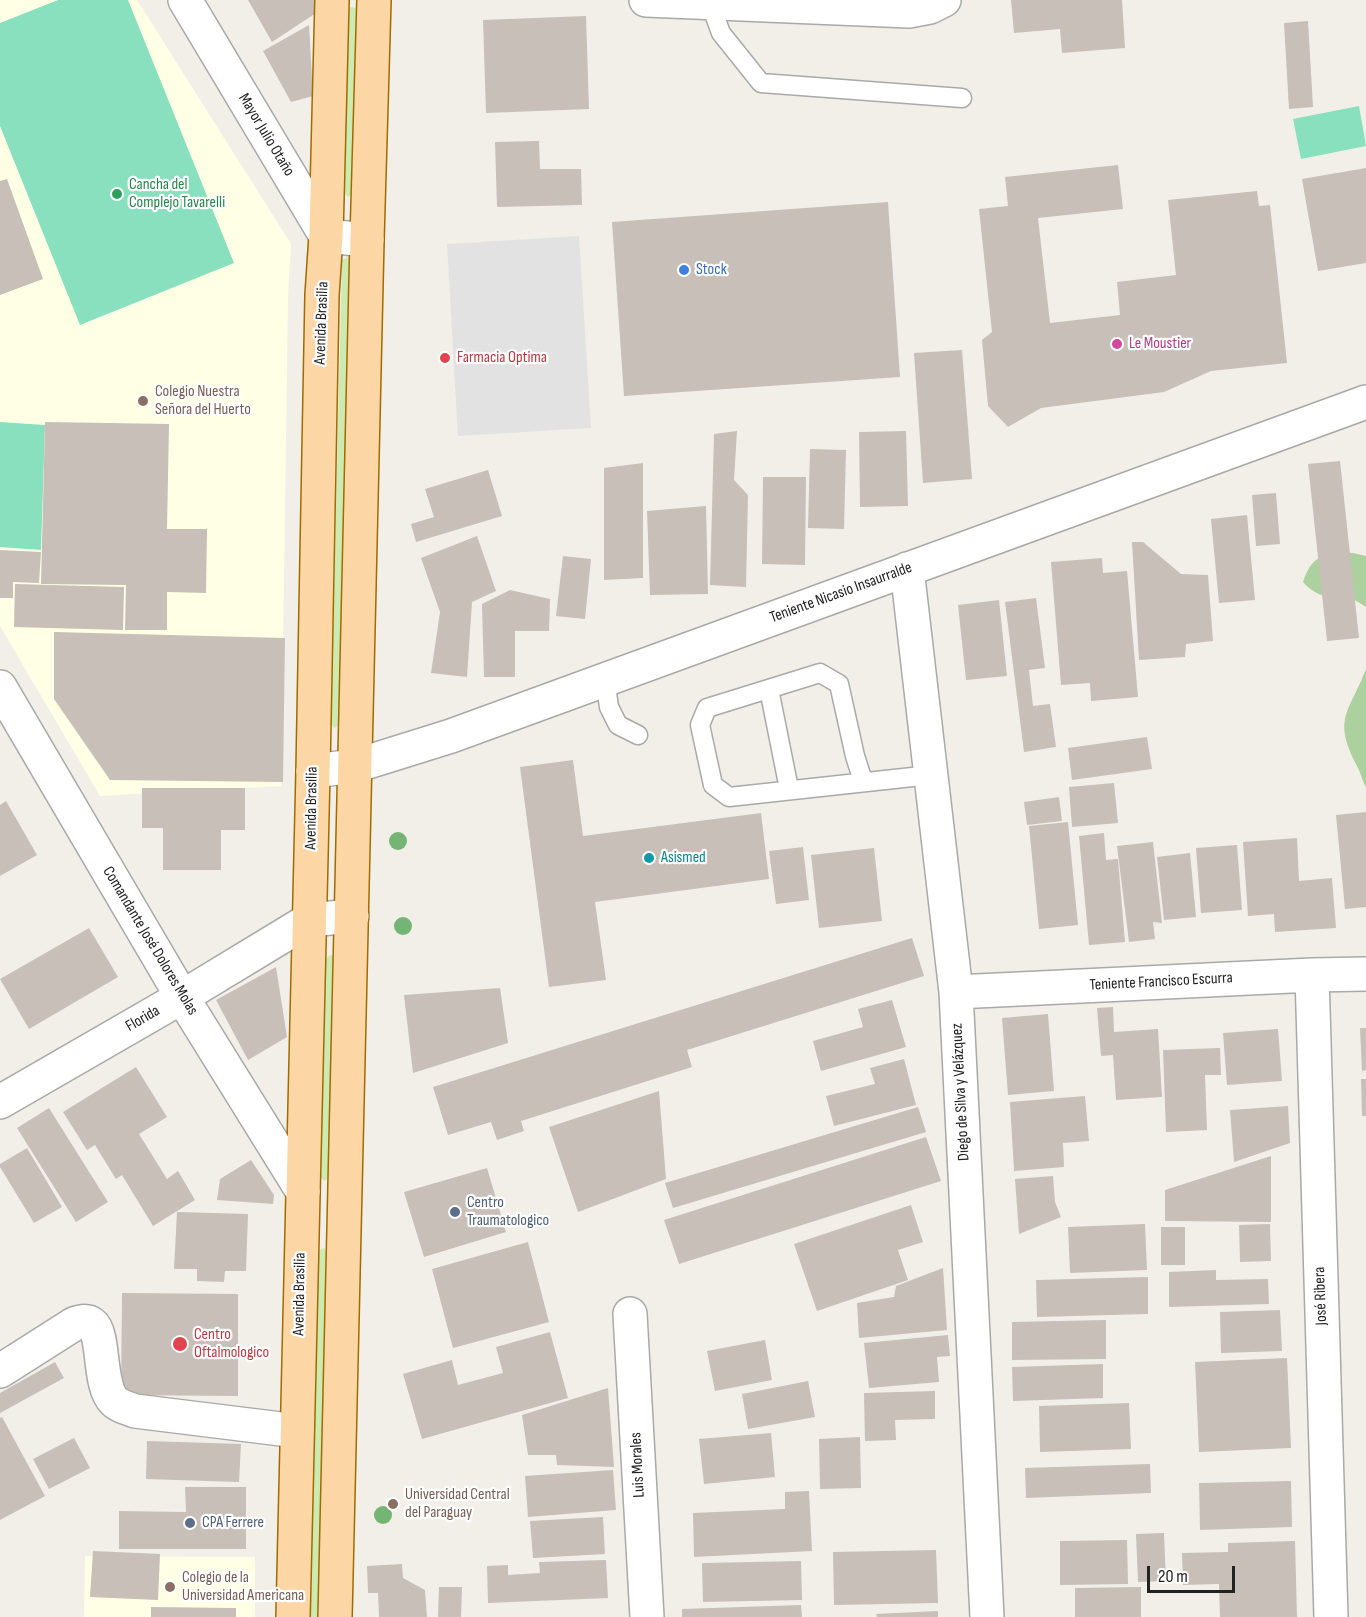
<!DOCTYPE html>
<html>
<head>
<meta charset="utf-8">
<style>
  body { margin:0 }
  #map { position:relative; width:1366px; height:1617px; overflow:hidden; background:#f2efe9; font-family:"Sofia Sans Condensed",sans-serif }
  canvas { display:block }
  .scale { position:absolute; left:1147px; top:1566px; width:88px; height:27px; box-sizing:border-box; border:3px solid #222; border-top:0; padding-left:8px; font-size:18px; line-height:21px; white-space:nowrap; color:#222; -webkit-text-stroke:4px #fff; paint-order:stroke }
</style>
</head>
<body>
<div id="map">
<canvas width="1366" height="1617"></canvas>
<div class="scale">20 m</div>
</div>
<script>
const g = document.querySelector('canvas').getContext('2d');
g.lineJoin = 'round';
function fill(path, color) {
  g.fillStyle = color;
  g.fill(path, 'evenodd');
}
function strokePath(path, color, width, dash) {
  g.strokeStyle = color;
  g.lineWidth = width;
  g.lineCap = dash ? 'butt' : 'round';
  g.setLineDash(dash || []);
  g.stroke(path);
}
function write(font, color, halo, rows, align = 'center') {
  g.font = font + ' "Sofia Sans Condensed",sans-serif';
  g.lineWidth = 4.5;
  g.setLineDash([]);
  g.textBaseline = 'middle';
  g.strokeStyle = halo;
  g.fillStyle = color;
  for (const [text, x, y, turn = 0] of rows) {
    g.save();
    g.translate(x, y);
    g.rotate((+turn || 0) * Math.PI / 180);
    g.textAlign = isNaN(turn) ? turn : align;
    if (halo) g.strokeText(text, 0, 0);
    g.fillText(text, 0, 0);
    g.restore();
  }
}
fill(new Path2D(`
  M0,0H137L291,244L288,297L281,786L100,796L0,626Z
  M85,1556L255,1557V1617H84Z`), '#ffffe5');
fill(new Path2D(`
  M351,7L356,8L358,11L353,193L348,197L343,192L348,11Z
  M348,257L351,260L340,723L338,726L334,728L331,723L342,260Z
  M331,955L335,958L329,1176L325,1181L319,1176L325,958Z
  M324,1248L327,1252L318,1617H309L318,1251Z`), '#cdebb0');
fill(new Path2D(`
  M1327,553H1353L1366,556V607L1350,597C1332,600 1315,596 1303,582C1308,567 1313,560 1327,553Z
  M1366,669V787C1362,781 1361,773 1357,766C1332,718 1349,713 1366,669Z`), '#add19e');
fill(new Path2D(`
  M58,0H128L234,263L80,325L0,126V23Z
  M1359,106L1366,146L1301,159L1293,119Z
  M0,422L45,425L41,550L0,547Z`), '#88e0be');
fill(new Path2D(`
  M579,236L591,428L458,436L447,244Z`), '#e2e2e2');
fill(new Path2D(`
  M248,0H316V13L272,42Z
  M1011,0H1122L1125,48L1062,53L1060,29L1014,33Z
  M586,16L589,109L486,113L483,20Z
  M1308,21L1313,107L1289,109L1284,23Z
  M309,25L313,96L291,102L263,51Z
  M539,141L540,169H581L582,205L497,207L495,142Z
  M1118,165L1123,209L1038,218L1050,323L1120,315L1117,282L1176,275L1168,200L1257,191L1259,206L1270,205L1287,363L1211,371L1164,392L1041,408L1008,427L988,406L982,340L992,332L979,209L1008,206L1005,177Z
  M1366,168V263L1318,271L1302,179Z
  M7,179L43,279L0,295V181Z
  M888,202L900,377L624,396L612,222Z
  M962,350L972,479L923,483L914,353Z
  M45,422L169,424L167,529H207L206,593L167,592V630H125L126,585L41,584Z
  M737,431L734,480L748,495L746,587L710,585L714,434Z
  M906,431L908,506L860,507L859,432Z
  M810,449L846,450L844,529L808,528Z
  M1340,461L1359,638L1327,641L1308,464Z
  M643,463V578L604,580V468Z
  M488,470L502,516L416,542L411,524L434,517L425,489Z
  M763,477H806L805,565L762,564Z
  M1276,493L1280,544L1256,546L1252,495Z
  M706,506L708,594L650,595L647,511Z
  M1247,515L1255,600L1219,603L1211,519Z
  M477,536L496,591L472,602L467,677L431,673L440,612L421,558Z
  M1132,542H1143L1181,574L1208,575L1213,641L1186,644L1185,657L1139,660Z
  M0,550L41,552L39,583L13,582V598H0Z
  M563,556L591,559L585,619L556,616Z
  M1102,558L1103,573L1127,571L1138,697L1091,701L1090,683L1061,685L1051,562Z
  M15,584L124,587L123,630L14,627Z
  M510,590L550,599L549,631H515V677H484L482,604Z
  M1036,598L1045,668L1029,670L1033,706L1050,704L1056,747L1024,752L1005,602Z
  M999,600L1007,676L966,680L958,605Z
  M54,632L285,638L283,782L110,780L54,699Z
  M1147,737L1152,769L1072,780L1068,748Z
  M573,760L583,836L761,813L769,879L595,902L606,980L549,987L520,767Z
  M1114,783L1118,823L1072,827L1069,787Z
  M142,788H245V830H221V870H163V828H142Z
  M1059,797L1062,821L1027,825L1024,802Z
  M6,801L37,855L0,876V805Z
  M1366,812V907L1345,909L1336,815Z
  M1068,822L1078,925L1039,929L1029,826Z
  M1104,833L1106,860L1118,859L1125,942L1089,945L1079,836Z
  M1297,838L1299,881L1332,878L1336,928L1275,932L1274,914L1248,916L1243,842Z
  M1153,842L1162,923L1153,922L1155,939L1129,942L1117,846Z
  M1237,845L1242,910L1201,913L1196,848Z
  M803,847L809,900L776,904L769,851Z
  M874,848L882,921L819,928L811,855Z
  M1190,853L1196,917L1164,920L1157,857Z
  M89,928L118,977L29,1029L0,979Z
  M912,938L924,976L687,1050L692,1067L521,1121L524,1131L497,1140L491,1122L448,1135L433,1087Z
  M276,967L287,1037L248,1060L216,1000Z
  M500,988L508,1043L413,1073L404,995Z
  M892,1000L906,1047L821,1071L813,1041L863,1027L858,1009Z
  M1113,1007L1114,1032L1158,1029L1162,1097L1116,1100L1113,1055L1101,1056L1097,1008Z
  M1048,1014L1054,1091L1008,1095L1002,1018Z
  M1360,1028H1366V1070L1362,1071Z
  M1278,1029L1282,1081L1227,1085L1223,1033Z
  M1220,1048L1221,1075H1205L1207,1130L1166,1132L1163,1050Z
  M904,1059L916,1105L834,1126L826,1096L875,1084L870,1068Z
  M136,1067L167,1117L139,1134L167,1179L178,1171L195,1200L153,1226L122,1175L116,1179L95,1145L87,1150L63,1112Z
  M1361,1079H1366V1116H1362Z
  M659,1091L666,1179L578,1212L549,1127Z
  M1085,1096L1089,1141L1063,1143L1064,1167L1014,1171L1010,1102Z
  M1288,1106L1290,1143L1234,1162L1230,1110Z
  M918,1107L926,1132L673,1208L665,1183Z
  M49,1108L108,1202L76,1222L17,1128Z
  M926,1137L941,1181L679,1264L664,1220Z
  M27,1148L62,1207L34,1223L0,1167V1164Z
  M1271,1156V1222L1165,1221V1190Z
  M251,1160L274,1195L273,1204L217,1200L220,1179Z
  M487,1168L506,1232L424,1257L404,1192Z
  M1053,1176L1055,1202L1061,1217L1019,1234L1015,1179Z
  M911,1205L923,1242L898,1250L908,1280L817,1311L794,1244Z
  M177,1212L248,1214L246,1271H225L224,1282L197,1281V1269H174Z
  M1145,1224L1147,1270L1070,1273L1068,1227Z
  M1270,1224L1271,1261L1240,1262L1239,1225Z
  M1161,1227H1185V1265H1161Z
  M528,1242L549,1322L453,1348L432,1269Z
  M943,1268L947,1330L859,1338L857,1303L894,1297L896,1286Z
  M1216,1270V1280L1268,1279L1269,1304L1169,1307V1272Z
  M1148,1277V1314L1037,1317L1036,1280Z
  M122,1293L238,1294V1396L121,1395Z
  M1280,1310L1282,1351L1221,1353L1220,1312Z
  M1106,1320V1359L1012,1360V1322Z
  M550,1332L568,1398L422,1439L403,1374L452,1360L458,1385L503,1373L496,1347Z
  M948,1335L950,1356L937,1357L939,1382L869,1388L864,1343Z
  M765,1340L772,1380L715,1391L707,1351Z
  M1287,1358L1291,1448L1199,1452L1195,1362Z
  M55,1362L64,1378L0,1413V1393Z
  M1103,1364V1398L1013,1401L1012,1367Z
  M808,1381L815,1417L748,1429L742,1394Z
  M608,1388L614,1467L557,1465L556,1455H528L522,1415Z
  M935,1391V1419L895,1420L896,1440L865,1441L864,1393Z
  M1129,1403L1131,1449L1040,1452L1039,1406Z
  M2,1417L45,1496L0,1520V1418Z
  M771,1433L775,1477L704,1484L699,1439Z
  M860,1437L861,1488L820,1489L819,1439Z
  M74,1438L90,1468L49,1489L33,1459Z
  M147,1441L241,1444L239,1482L146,1479Z
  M1150,1464L1151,1493L1026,1498L1025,1468Z
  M613,1470L616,1510L528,1517L525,1476Z
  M1291,1481L1292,1527L1200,1530L1199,1483Z
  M185,1487H246V1549H119V1511L186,1512Z
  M809,1491L812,1551L694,1557L693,1513L785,1509V1492Z
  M603,1517L605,1554L533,1558L530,1521Z
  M1164,1533L1166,1581L1138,1582L1136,1534Z
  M1127,1540L1128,1584L1060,1585V1541Z
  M1295,1541L1297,1617H1220L1219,1584L1183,1585L1182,1553L1228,1552V1543Z
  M936,1550L938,1603L834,1605L833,1552Z
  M93,1551L160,1554L158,1600L90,1597Z
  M606,1560L608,1598L488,1603L487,1566L508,1565V1575L540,1573L539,1562Z
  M801,1561L802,1600L703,1602L702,1563Z
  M402,1564L403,1578L425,1590L427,1617H379L378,1593H368L367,1566Z
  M439,1587H462L461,1617H438Z
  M1141,1587V1617H1075V1588Z
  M801,1605L802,1617H682V1609Z
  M151,1607L236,1608V1617H151Z
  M938,1611V1617H877L876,1614Z`), '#c7bfb8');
const service = new Path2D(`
  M710,3L721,33L761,83L962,98
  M605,679L609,707L618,725L638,735
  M769,689L789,789
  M863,781L855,756L839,684L820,673L707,708L700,725L713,785L729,797L931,775`);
const minor = new Path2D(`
  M185,0L326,236L367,240
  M646,0L909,11L930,7L944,0
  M907,569L956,992L987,1617
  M0,687L182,997L303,1192
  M313,771L355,766L451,736L1366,402
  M1312,975L1331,1617
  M956,992L1312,975L1366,974
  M0,1102L182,997L309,920L352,916
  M630,1314L647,1617
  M0,1371L74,1324C79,1322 87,1320 92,1324C105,1334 98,1385 114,1401C120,1407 128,1408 135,1411L297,1431`);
const primary = new Path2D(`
  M293,1617L313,771L322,295L326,236L332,0
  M335,1617L367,240L374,0`);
strokePath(service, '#a9a9a9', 21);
strokePath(minor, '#a9a9a9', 36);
strokePath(primary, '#a06b00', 36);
strokePath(service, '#fff', 18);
strokePath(minor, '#fff', 33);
strokePath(primary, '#fcd6a4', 33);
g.fillStyle = '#74b475';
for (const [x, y] of [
  [398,841],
  [403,926],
  [383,1515]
]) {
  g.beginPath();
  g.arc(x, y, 9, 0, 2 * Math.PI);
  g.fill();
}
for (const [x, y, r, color] of [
  [117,194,6,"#2e9e5b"],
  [684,270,6,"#3f7fe0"],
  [1117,344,6,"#d1479c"],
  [445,358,6,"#e0444e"],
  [143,401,6,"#8d6e63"],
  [649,858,6,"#0f9aa8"],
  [455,1212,6,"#5c6f8a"],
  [180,1344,8,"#e0444e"],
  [393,1504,6,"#8d6e63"],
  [190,1523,6,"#5c6f8a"],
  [170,1587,6,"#8d6e63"]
]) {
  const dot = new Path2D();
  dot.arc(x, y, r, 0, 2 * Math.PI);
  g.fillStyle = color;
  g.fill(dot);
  strokePath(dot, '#fff', 2);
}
write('16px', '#222', '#fff', [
  ["Mayor Julio Otaño",266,135,59],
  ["Avenida Brasilia",322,323,-88],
  ["Teniente Nicasio Insaurralde",841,593,-20],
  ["Avenida Brasilia",312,808,-89],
  ["Comandante José Dolores Molas",150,941,59],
  ["Teniente Francisco Escurra",1161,982,-3],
  ["Florida",143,1019,-30],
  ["Diego de Silva y Velázquez",961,1092,-93],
  ["Avenida Brasilia",300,1294,-89],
  ["José Ribera",1321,1296,-92],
  ["Luis Morales",638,1465,-93]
]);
write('16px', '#27864d', '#fff', [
  ["Cancha del",129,185],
  ["Complejo Tavarelli",129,203]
], 'left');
write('16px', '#366cbe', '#fff', [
  ["Stock",696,270]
], 'left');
write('16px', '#b23c85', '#fff', [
  ["Le Moustier",1129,344]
], 'left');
write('16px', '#be3a42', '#fff', [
  ["Farmacia Optima",457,358],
  ["Centro",194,1335],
  ["Oftalmologico",194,1353]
], 'left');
write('16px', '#785e54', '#fff', [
  ["Colegio Nuestra",155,392],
  ["Señora del Huerto",155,410],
  ["Universidad Central",405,1495],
  ["del Paraguay",405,1513],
  ["Colegio de la",182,1578],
  ["Universidad Americana",182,1596]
], 'left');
write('16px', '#0d838f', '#fff', [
  ["Asismed",661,858]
], 'left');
write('16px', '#4e5e75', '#fff', [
  ["Centro",467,1203],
  ["Traumatologico",467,1221],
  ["CPA Ferrere",202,1523]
], 'left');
</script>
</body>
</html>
